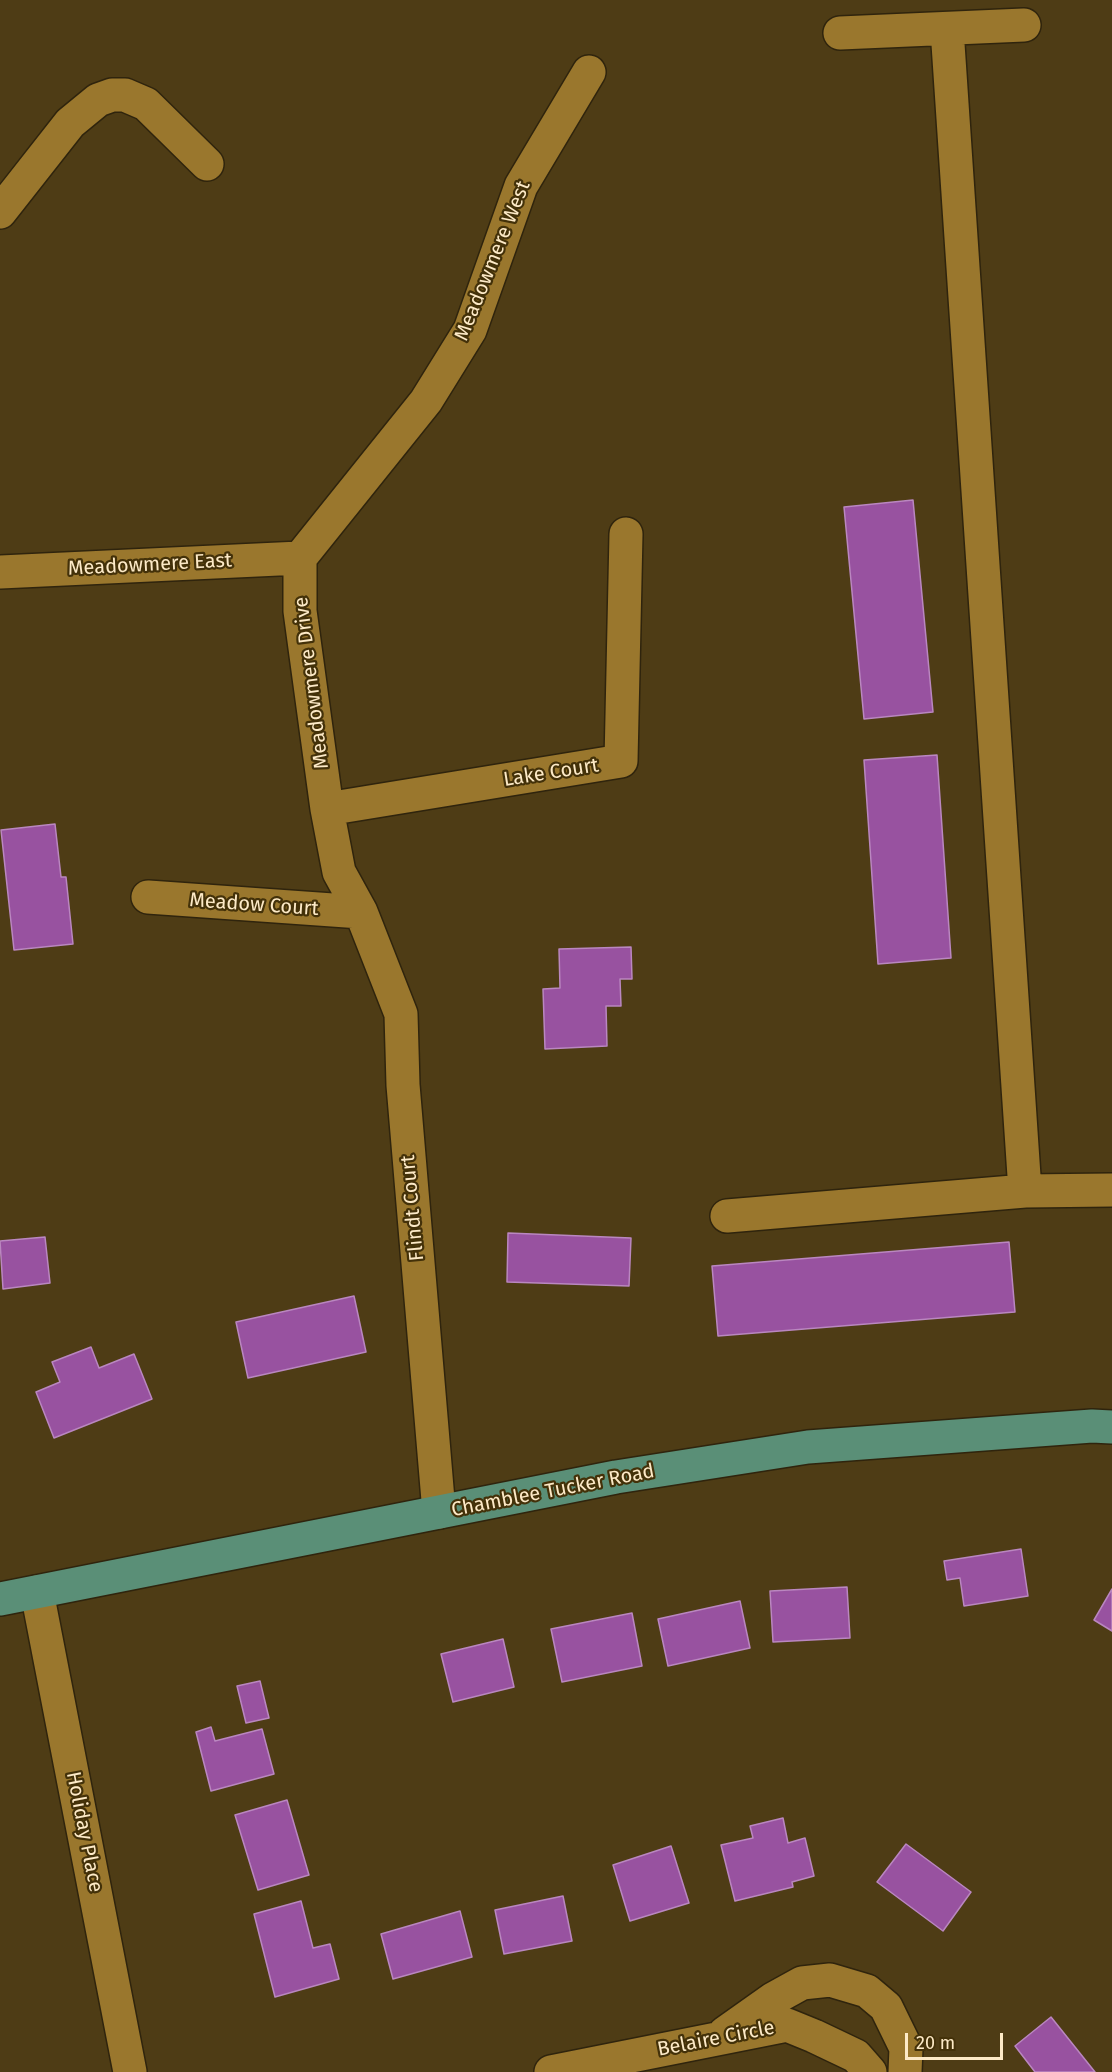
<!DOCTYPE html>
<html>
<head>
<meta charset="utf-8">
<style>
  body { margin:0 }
  #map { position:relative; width:1112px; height:2072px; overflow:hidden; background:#4e3c15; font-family:"Fira Sans",sans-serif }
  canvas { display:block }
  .scale { position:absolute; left:905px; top:2033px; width:98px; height:27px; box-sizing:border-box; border:3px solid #fdeac7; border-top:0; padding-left:8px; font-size:18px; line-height:21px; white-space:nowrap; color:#fdeac7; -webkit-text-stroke:4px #433109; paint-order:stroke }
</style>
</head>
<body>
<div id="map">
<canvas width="1112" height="2072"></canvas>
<div class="scale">20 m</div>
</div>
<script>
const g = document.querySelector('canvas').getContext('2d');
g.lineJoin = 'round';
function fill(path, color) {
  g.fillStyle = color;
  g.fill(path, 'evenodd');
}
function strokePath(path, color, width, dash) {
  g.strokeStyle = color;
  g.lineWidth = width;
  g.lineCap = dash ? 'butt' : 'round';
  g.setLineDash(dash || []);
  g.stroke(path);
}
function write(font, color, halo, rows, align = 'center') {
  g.font = font + ' "Fira Sans",sans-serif';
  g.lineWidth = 4.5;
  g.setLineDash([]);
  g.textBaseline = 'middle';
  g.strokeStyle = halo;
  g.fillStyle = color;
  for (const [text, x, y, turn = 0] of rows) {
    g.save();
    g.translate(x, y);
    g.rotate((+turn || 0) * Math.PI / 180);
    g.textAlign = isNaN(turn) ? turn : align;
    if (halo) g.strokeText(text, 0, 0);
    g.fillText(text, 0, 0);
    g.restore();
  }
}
const building = new Path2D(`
  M913,500L933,712L864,719L844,507Z
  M937,755L951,958L878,964L864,760Z
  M55,824L61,877H66L73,944L14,950L1,830Z
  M631,947L632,979H620L621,1006H606L607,1046L545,1049L543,989L560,988L559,949Z
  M508,1233L631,1238L629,1286L507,1282Z
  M45,1237L50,1283L3,1289L0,1241Z
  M1009,1242L1015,1312L718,1336L712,1266Z
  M354,1296L366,1352L248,1378L236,1322Z
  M91,1347L99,1368L134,1354L152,1399L54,1438L36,1392L60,1382L52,1362Z
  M1021,1549L1028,1596L964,1606L960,1578L947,1580L944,1561Z
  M847,1587L850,1638L773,1642L770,1591Z
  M1112,1589V1631L1094,1620Z
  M740,1601L750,1648L668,1666L658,1619Z
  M632,1613L642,1666L562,1682L551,1629Z
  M503,1639L514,1687L453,1702L441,1654Z
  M260,1681L269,1718L246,1723L237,1686Z
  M211,1727L215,1741L262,1729L274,1774L211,1791L196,1732Z
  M287,1800L309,1875L258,1890L235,1815Z
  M783,1818L788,1843L805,1838L814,1876L792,1882L793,1887L735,1901L721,1845L753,1838L750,1826Z
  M906,1844L971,1892L943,1931L877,1882Z
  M671,1846L689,1903L630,1921L613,1865Z
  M563,1896L572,1941L504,1954L495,1910Z
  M301,1901L313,1948L330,1944L339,1979L275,1997L254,1914Z
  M460,1911L472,1957L393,1979L381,1934Z
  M1051,2017L1095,2072H1035L1015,2046Z`);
fill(building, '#9852a0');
strokePath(building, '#ba87c0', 1.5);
const minor = new Path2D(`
  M947,29L1025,1191L1112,1190
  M840,33L1024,25
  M0,212L70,123L98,100L112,95H125L146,104L207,164
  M300,558V611L327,809L339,872L361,912L401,1014L403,1085L439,1512
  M300,558L426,401L470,330L521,186L589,72
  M0,572L300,558
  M327,809L621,761L626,534
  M148,897L361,912
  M727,1216L1025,1191
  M37,1592L130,2072
  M725,2033L773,1999L802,1983L830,1980L867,1991L886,2007L906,2048L905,2072
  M551,2072L787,2025L814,2036L856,2056L870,2072`);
const major = new Path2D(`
  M0,1599L616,1477L808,1447L1092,1426L1112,1427`);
strokePath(minor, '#2f240d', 36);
strokePath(major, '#2f240d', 36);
strokePath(minor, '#9a772d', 33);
strokePath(major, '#5a8f77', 33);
write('20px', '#fdeac7', '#433109', [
  ["Meadowmere West",493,261,-68],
  ["Meadowmere East",150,565,-3],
  ["Meadowmere Drive",312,683,-97],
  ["Lake Court",551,773,-9],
  ["Meadow Court",254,905,4],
  ["Flindt Court",413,1208,-95],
  ["Chamblee Tucker Road",553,1491,-11],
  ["Holiday Place",84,1832,79],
  ["Belaire Circle",716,2039,-11]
]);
</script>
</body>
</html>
